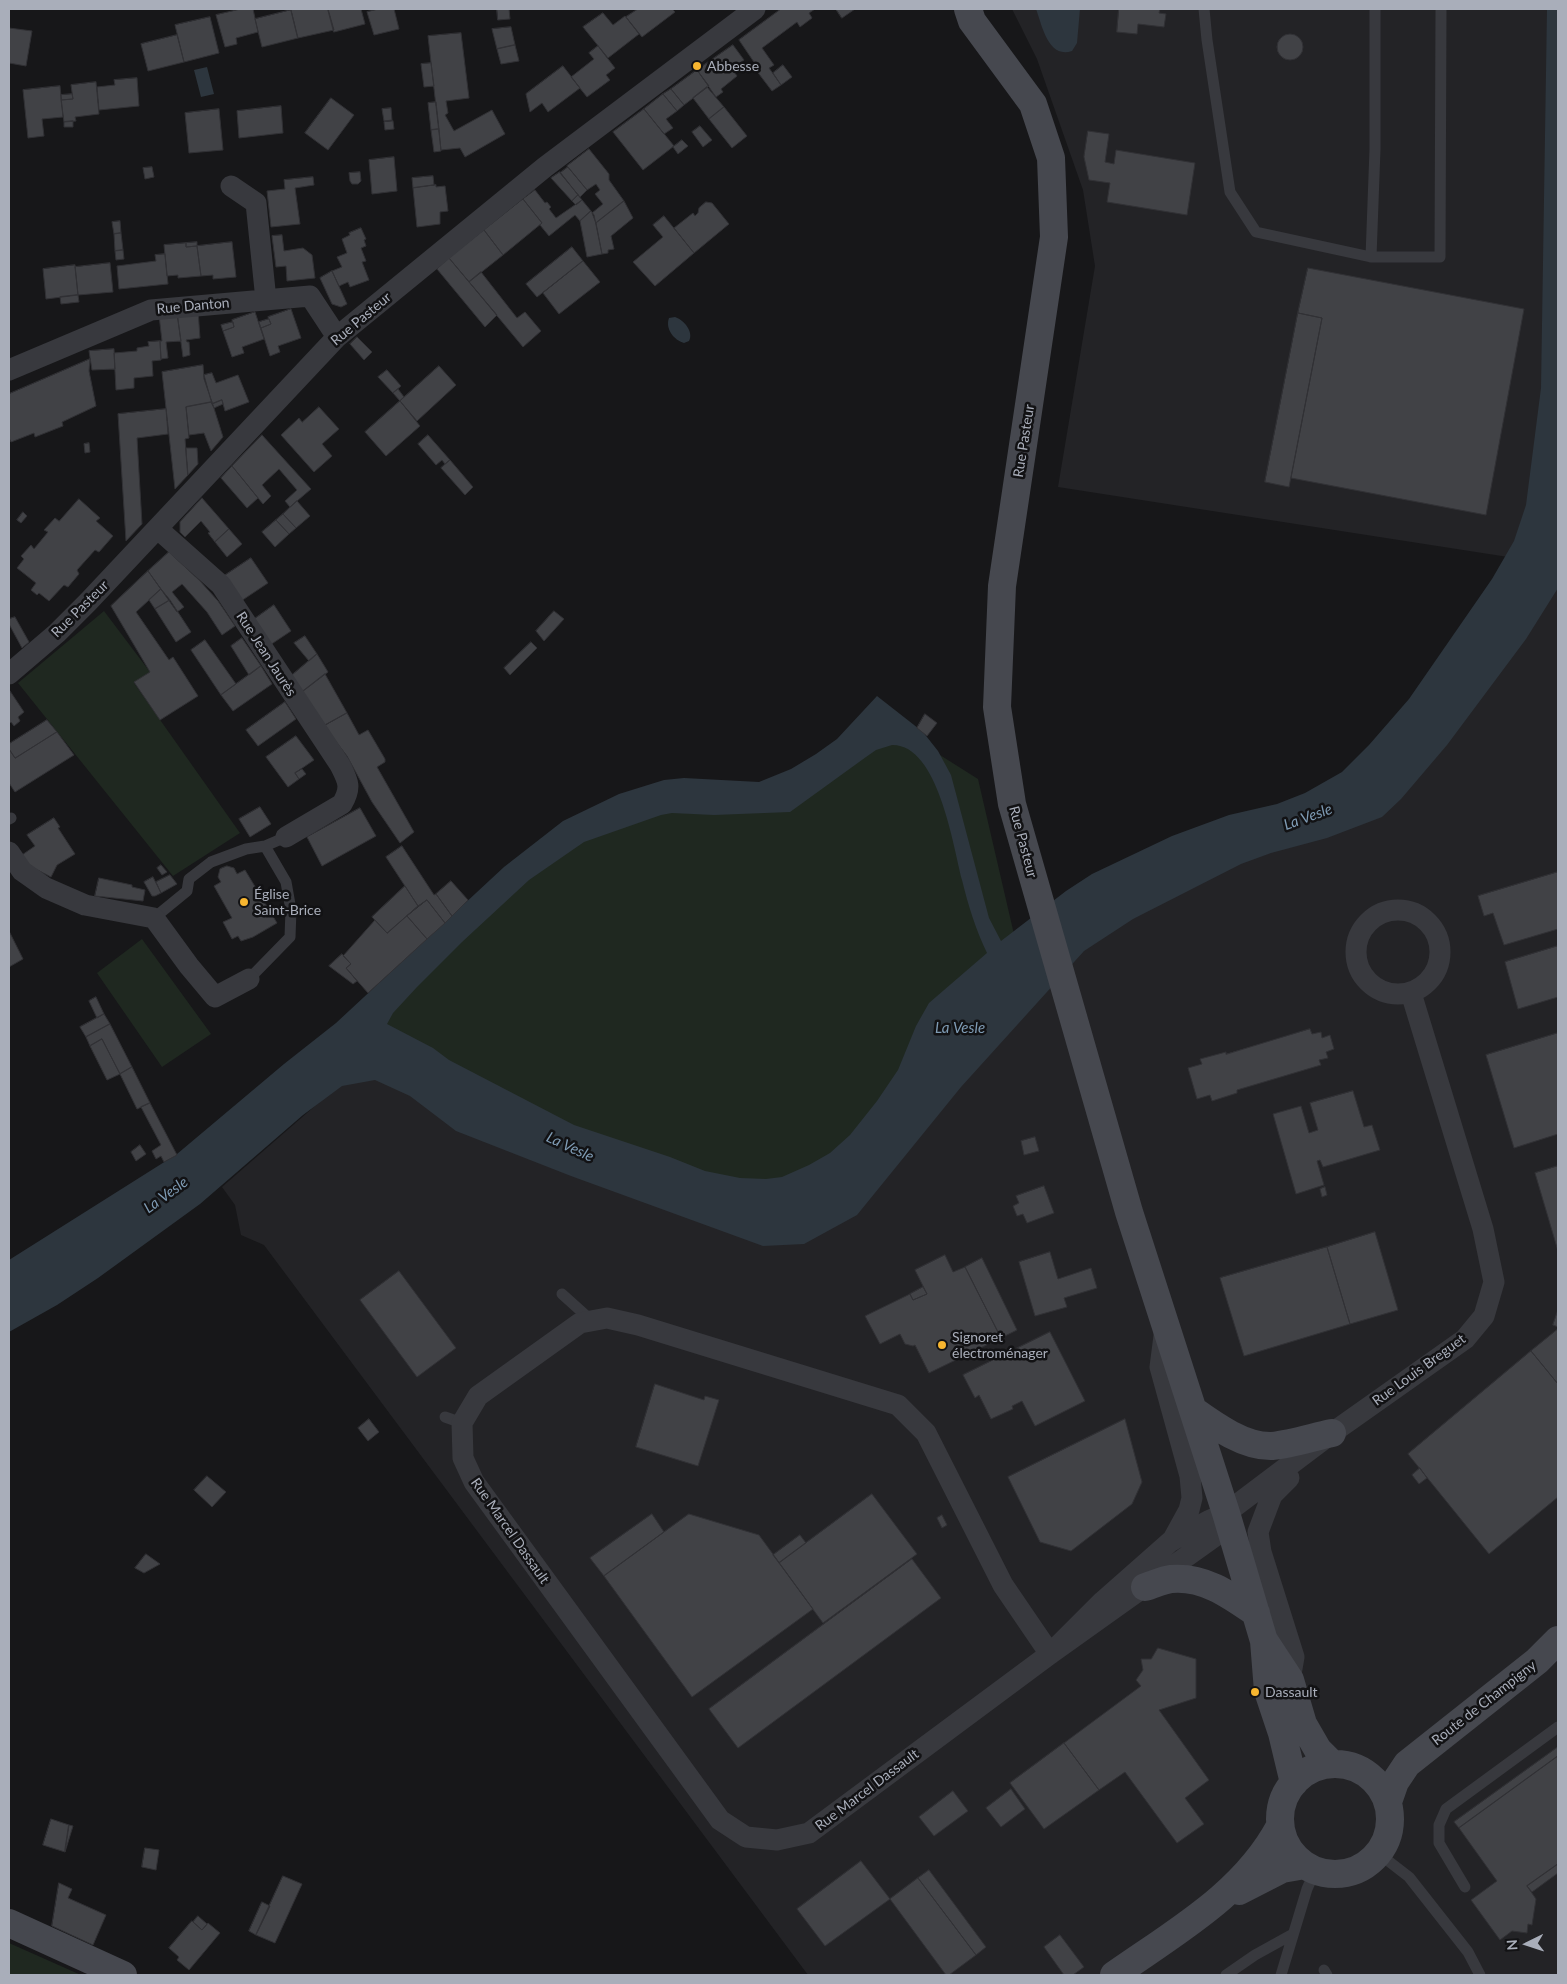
<!DOCTYPE html>
<html>
<head>
<meta charset="utf-8">
<style>
  body { margin:0 }
  #map { position:relative; width:1567px; height:1984px; overflow:hidden; background:#171719; font-family:Lato,sans-serif }
  canvas { display:block }
  .frame { position:absolute; inset:0; border:10px solid #a9aeba; pointer-events:none }
  .north { position:absolute; left:1502px; top:1919px; width:50px; height:50px; -webkit-text-stroke:4px #121214; paint-order:stroke; rotate:266deg; font-size:14px; font-weight:700; line-height:20px; text-align:center; color:#a9aeba }
  .north::after { content:''; display:block; margin:auto; width:18px; height:22px; background:#a9aeba; clip-path:polygon(50% 0,100% 100%,50% 72%,0 100%) }
</style>
</head>
<body>
<div id="map">
<canvas width="1567" height="1984"></canvas>
<div class="frame"></div>
<div class="north">N</div>
</div>
<script>
const g = document.querySelector('canvas').getContext('2d');
g.lineJoin = 'round';
function fill(path, color) {
  g.fillStyle = color;
  g.fill(path, 'evenodd');
}
function strokePath(path, color, width, dash) {
  g.strokeStyle = color;
  g.lineWidth = width;
  g.lineCap = dash ? 'butt' : 'round';
  g.setLineDash(dash || []);
  g.stroke(path);
}
function write(font, color, halo, rows, align = 'center') {
  g.font = font + ' Lato,sans-serif';
  g.lineWidth = 5;
  g.setLineDash([]);
  g.textBaseline = 'middle';
  g.strokeStyle = halo;
  g.fillStyle = color;
  for (const [text, x, y, turn = 0] of rows) {
    g.save();
    g.translate(x, y);
    g.rotate((+turn || 0) * Math.PI / 180);
    g.textAlign = isNaN(turn) ? turn : align;
    if (halo) g.strokeText(text, 0, 0);
    g.fillText(text, 0, 0);
    g.restore();
  }
}
fill(new Path2D(`
  M1012,9H1558V1975H808L264,1245L241,1235L235,1205L222,1187L362,1065L783,1234L1154,866L1369,774L1521,559L1058,487L1095,266L1083,190L1037,59Z`), '#232326');
fill(new Path2D(`
  M104,611L150,672L134,683L240,833L173,876L18,683Z
  M894,726L978,779L1026,986L783,1234L362,1065L364,1007L570,834L712,790L785,791Z
  M142,939L211,1034L162,1067L97,973Z
  M9,1943L81,1975H9Z`), '#1f2820');
fill(new Path2D(`
  M1036,9H1080L1077,43L1072,51C1048,59 1042,25 1036,9Z
  M1547,9H1558V588L1526,639L1447,745L1401,799L1382,817L1327,838L1271,853L1241,864L1133,919L1084,951L961,1087L857,1215L804,1244L763,1246L571,1176L456,1131L410,1096L375,1080L342,1086L303,1115L200,1204L98,1278L57,1305L9,1332V1260L177,1154L284,1064L336,1023L504,867L563,821L619,794L664,780L684,778L759,782L791,769L816,754L837,739L877,696L923,732L938,751L951,775L989,918L1001,941L1066,891L1092,874L1172,836L1229,815L1277,804L1305,793L1342,772L1369,745L1409,699L1492,579L1514,541L1526,505L1541,388ZM892,745C938,744 953,845 962,880C968,905 976,930 987,953L929,1003L916,1026L898,1070L877,1101L850,1135L830,1153L809,1165L782,1177L766,1179L740,1178L705,1171L670,1157L574,1125L449,1060L433,1048L387,1024L393,1013L417,987L462,942L529,880L584,842L661,815L672,813L714,815L790,812L866,757L876,750Z
  M207,67L214,94L201,97L194,70Z
  M675,317C684,320 694,332 689,341L684,343C674,340 665,329 669,318Z`), '#2d363e');
const building = new Path2D(`
  M241,9H253L258,32L236,38L237,44L225,47L216,15Z
  M291,9H328L334,30L298,38Z
  M328,9H361L365,24L334,32Z
  M379,9H394L399,29L374,35L367,12Z
  M497,9H509L510,19L498,20Z
  M638,9H672L675,12L642,37L626,17Z
  M781,9H815L809,13L812,18L800,27L797,22L762,48L774,65L769,68L781,85L772,91L756,70L758,68L739,40Z
  M836,9H855L842,18Z
  M1119,9H1160L1159,13L1166,14L1164,27L1138,24L1137,34L1117,32Z
  M291,10L298,38L262,47L255,19Z
  M603,13L613,25L625,16L639,34L608,58L583,27Z
  M210,17L219,53L184,62L175,25Z
  M511,27L515,45L497,49L492,29Z
  M9,28L32,31L26,66L9,63Z
  M461,33L469,98L446,101L448,113L445,115L454,131L492,110L505,134L465,157L460,148L441,150L428,36Z
  M1277 47a13 13 0 1 1 26 0a13 13 0 1 1-26 0Z
  M177,35L184,62L148,71L141,44Z
  M515,45L519,61L501,64L497,49Z
  M733,45L744,60L732,69L737,76L721,89L723,92L716,97L697,70Z
  M598,46L615,68L606,75L610,80L587,97L571,77L594,59L589,53Z
  M431,63L434,86L424,87L421,64Z
  M783,65L792,77L781,85L773,73Z
  M563,66L580,88L548,112L542,103L530,112L526,94Z
  M697,70L709,86L684,105L671,89Z
  M137,78L139,106L99,110L97,87L115,85L114,80Z
  M96,82L99,114L75,117L76,121L64,122L61,100L73,99L71,85Z
  M60,86L63,117L42,119L44,136L28,138L23,90Z
  M707,87L724,107L709,119L693,98Z
  M671,89L684,105L677,111L663,94Z
  M72,94L73,99L61,100V95Z
  M663,94L677,111L666,119L673,128L664,134L644,109Z
  M331,98L354,115L328,150L305,133Z
  M436,102L439,129L431,130L428,103Z
  M281,106L283,133L239,138L237,111Z
  M724,107L747,136L732,148L709,119Z
  M391,108L392,120L384,121L382,109Z
  M219,109L223,150L189,153L185,113Z
  M644,109L674,146L643,170L613,132Z
  M73,121V127H64V122Z
  M393,121L394,129L385,130L384,122Z
  M700,126L712,140L703,147L692,132Z
  M439,129L441,151L434,152L431,130Z
  M1088,131L1109,134L1105,162L1114,164L1116,150L1195,163L1187,215L1107,202L1110,183L1089,180L1084,157Z
  M682,140L688,146L678,154L673,147Z
  M589,149L609,174V180L624,201L596,223L592,213L603,204L595,194L600,190L596,184L587,190L567,166Z
  M394,157L397,191L372,194L369,160Z
  M152,167L154,177L145,179L143,168Z
  M568,167L587,190L580,197L560,173Z
  M360,172L361,181L358,184H352L350,181L349,173Z
  M560,172L578,195L572,201L551,178Z
  M433,176L434,185L413,188L412,178Z
  M313,177L314,185L295,188L300,224L271,227L267,191L285,189L284,180Z
  M436,185V187L445,186L448,211L440,212V224L417,227L413,188Z
  M535,190L545,203L547,202L551,207L549,209L556,218L582,200L591,211L580,221L575,215L549,236L540,225L542,223L523,199Z
  M578,195L582,200L576,205L572,201Z
  M523,199L542,223L503,255L484,230Z
  M624,201L633,218L611,236L614,249L608,250V253L602,254L596,223Z
  M706,202L712,203L729,224L694,253L674,228L693,213L695,216L698,213L699,208Z
  M591,211L594,215L602,254L587,257L580,221Z
  M664,216L694,253L655,286L633,262L663,237L653,225Z
  M120,221L121,233L114,234L112,222Z
  M361,228L366,239L364,240L366,246L361,248L366,261L362,262L369,280L350,287L348,282L339,286L332,271L342,267L337,257L347,253L342,239L350,235L349,233Z
  M484,230L503,255L469,282L449,258Z
  M121,233L123,250L115,251L114,234Z
  M282,235L284,251L303,248L312,255L315,278L287,281L286,266L276,267L272,236Z
  M197,242V246L186,247V243Z
  M232,242L236,277L213,279V275L201,276L197,246Z
  M186,243V247L197,246L201,276L178,278V275L167,276L164,245Z
  M572,247L583,261L537,297L526,284Z
  M123,250L124,259L116,260L115,251Z
  M165,254L168,284L119,289L117,266L156,261L155,255Z
  M449,258L497,315L485,327L437,269Z
  M583,261L600,282L559,314L543,293Z
  M110,263L113,292L78,295L75,267Z
  M75,265L78,295L46,299L43,269Z
  M1308,268L1524,309L1486,515L1291,478L1322,318L1298,313Z
  M332,271L347,304L341,307L332,304L320,278Z
  M481,272L517,318L525,312L541,331L523,347L469,282Z
  M78,295L79,302L61,304L60,297Z
  M291,309L301,338L278,346L280,352L270,356L261,328L271,324L268,317Z
  M198,310L200,338L186,340L187,342H189L190,355L183,357L177,313Z
  M255,312L264,339L242,347L244,353L232,357L223,331L234,327L232,320Z
  M177,313L181,341L166,342L168,358L161,359L160,341H162L159,315Z
  M1298,313L1322,318L1289,487L1265,482Z
  M269,319L271,324L261,328L259,322Z
  M233,322L234,327L223,331L221,325Z
  M357,337L372,352L364,360L350,344Z
  M160,341L161,360L152,361L153,376L134,378V388L116,390L114,353L137,351V348L149,346L148,342Z
  M114,349L115,369L92,370L89,351Z
  M90,359L89,371L96,406L62,422L63,426L35,437L34,433L11,442L9,438V394Z
  M203,365L204,379L212,402L186,407L189,438L185,439L188,475L175,489L162,372Z
  M439,366L456,385L417,421L400,401Z
  M387,370L401,386L393,393L378,377Z
  M212,373L216,383L238,375L249,402L225,411L222,400L212,404L204,375Z
  M398,389L404,397L400,401L393,393Z
  M222,400L223,404L214,408L212,404Z
  M400,401L420,426L386,456L365,432Z
  M212,402L223,437L211,451L204,433L189,435L186,407Z
  M319,407L339,429L322,444L332,456L314,472L281,435L299,418L302,422Z
  M166,409L168,434L137,438L142,524L126,541L118,414Z
  M262,435L311,489L290,507L285,501L297,490L279,469L262,485L271,496L263,504L232,466Z
  M428,435L450,460L445,464L442,460L436,465L418,444Z
  M89,443L90,452L85,453L84,444Z
  M186,448H197L198,464L188,475Z
  M450,460L473,487L465,495L441,468Z
  M232,466L258,498L247,508L221,478Z
  M202,498L229,529L215,542L208,533L210,532L201,521L185,537L180,532V522Z
  M79,499L100,518L96,521L113,536L99,552L95,550L77,570L79,574L68,587L64,585L49,601L39,593L37,595L31,590L36,583L17,568L24,559L21,556L31,545L34,549L48,532L44,530L55,518L59,521Z
  M297,501L310,516L296,528L283,514Z
  M23,512L27,516L21,523L17,520Z
  M283,514L296,528L289,534L276,520Z
  M276,520L289,534L275,547L262,532Z
  M229,529L242,544L227,557L215,542Z
  M169,552L200,581L218,601L235,626L222,635L207,612L182,584L172,592L184,607L177,612L148,571Z
  M251,558L268,583L241,601L224,576Z
  M148,571L161,589L136,612L169,660L173,657L198,696L160,720L134,682L150,672L111,606Z
  M161,589L170,600L155,609L149,600Z
  M170,600L191,632L176,642L155,609Z
  M274,605L291,631L270,645L253,620Z
  M554,611L564,619L544,641L536,631Z
  M15,617L29,642L22,648L9,624V619Z
  M305,636L317,654L309,661L294,643Z
  M242,638L261,666L249,675L231,646Z
  M205,640L236,684L221,695L191,650Z
  M531,642L537,648L510,675L504,668Z
  M317,654L328,672L302,692L291,676Z
  M261,666L272,684L233,711L221,695Z
  M325,674L347,713L325,725L302,692Z
  M10,691L24,712L18,717L20,721L14,726L11,722L9,724Z
  M285,702L296,719L258,746L246,730Z
  M347,713L359,735L368,730L385,759V762L377,767L414,832L400,843L372,802L347,756L324,726Z
  M925,714L937,723L927,736L917,728Z
  M47,720L57,732L15,758L9,749V744Z
  M57,732L74,755L15,792L9,783V749L15,758Z
  M296,736L314,760L295,773L299,779L288,787L266,757Z
  M302,769L306,774L299,779L295,773Z
  M260,807L271,824L250,837L239,819Z
  M360,808L376,836L322,866L307,837Z
  M54,818L60,827L58,828L75,854L57,865L51,877L28,865L22,855L35,846L27,835Z
  M402,846L434,895L436,894L452,916L445,923L427,900L418,906L386,857Z
  M161,865L167,872L162,875L157,868Z
  M227,866L234,868L237,874L245,870L277,923L253,937L241,941L238,936L232,939L223,922L232,918L214,886L221,882L218,877L220,869Z
  M1558,872V929L1504,945L1493,913L1484,916L1478,896Z
  M170,875L177,884L161,893L156,882Z
  M153,877L161,893L155,896H152L144,882Z
  M99,878L132,885V887L145,890L143,901L95,896Z
  M451,881L468,900L452,916L436,894Z
  M405,886L418,906L387,933L372,917Z
  M427,900L445,923L427,939L407,916Z
  M418,906L407,916L427,939L368,993L346,968L351,964L343,956L375,920L387,933Z
  M9,931L23,959L9,967Z
  M1558,946V997L1518,1009L1505,962Z
  M342,954L351,964L346,968L357,981L353,984L329,966Z
  M96,997L104,1014L97,1018L89,1001Z
  M104,1014L110,1024L86,1037L80,1027Z
  M110,1024L132,1067L120,1074L102,1039L90,1046L86,1037Z
  M1310,1029L1312,1034L1321,1032L1322,1038L1330,1035L1334,1049L1326,1052L1328,1058L1319,1060L1321,1065L1237,1090V1093L1212,1101L1210,1095L1197,1099L1188,1068L1202,1064L1200,1059L1226,1052V1054Z
  M1558,1033V1134L1514,1148L1486,1055Z
  M102,1039L120,1074L107,1080L90,1046Z
  M132,1067L150,1103L137,1109L120,1074Z
  M1353,1091L1364,1127L1372,1125L1380,1150L1323,1167L1320,1160L1317,1161L1324,1185L1296,1194L1273,1114L1301,1106L1309,1133L1318,1130L1310,1103Z
  M150,1103L177,1155L164,1162L161,1156L156,1159L152,1151L161,1145L141,1107Z
  M1035,1137L1039,1151L1024,1155L1021,1141Z
  M140,1145L146,1154L136,1161L131,1152Z
  M1558,1166V1251L1535,1173Z
  M1044,1186L1054,1213L1027,1223L1023,1214L1017,1216L1013,1206L1019,1203L1016,1196Z
  M1325,1187L1327,1195L1322,1197L1320,1189Z
  M1375,1232L1398,1310L1350,1324L1327,1247Z
  M1327,1247L1350,1324L1244,1356L1220,1278Z
  M1050,1252L1058,1279L1091,1268L1097,1288L1064,1298L1067,1307L1035,1316L1019,1262Z
  M945,1255L953,1272L965,1267L1001,1338L929,1373L915,1345L913,1346L905,1344L900,1334L880,1344L865,1316L910,1294L913,1300L927,1294L915,1270Z
  M982,1258L1017,1330L1001,1338L965,1267Z
  M399,1271L456,1348L417,1377L360,1300Z
  M923,1287L927,1294L913,1300L910,1294Z
  M1558,1310V1327L1553,1325Z
  M1558,1329V1384L1531,1351Z
  M1050,1332L1085,1401L1035,1426L1022,1401L1012,1406L1013,1409L991,1419L979,1395L975,1398L963,1375Z
  M1531,1351L1558,1384V1497L1489,1554L1408,1454Z
  M655,1384L704,1400L705,1396L719,1400L698,1466L636,1447Z
  M369,1419L379,1432L368,1441L358,1428Z
  M1125,1419L1142,1482L1132,1504L1071,1551L1040,1542L1008,1477Z
  M1420,1468L1427,1478L1419,1484L1412,1475Z
  M207,1476L226,1492L212,1507L194,1490Z
  M872,1494L917,1554L823,1623L779,1563Z
  M652,1514L664,1532L604,1576L590,1558Z
  M689,1514L759,1535L813,1609L692,1697L604,1576Z
  M942,1515L947,1525L942,1528L937,1518Z
  M800,1535L806,1543L779,1563L773,1555Z
  M146,1554L160,1564L144,1573L135,1568Z
  M912,1559L941,1598L738,1748L709,1709Z
  M1158,1648L1196,1659V1698L1159,1710L1209,1780L1185,1798L1204,1824L1177,1843L1125,1772L1099,1790L1064,1743L1141,1686L1136,1680L1143,1670L1141,1659H1151Z
  M1064,1743L1099,1790L1044,1829L1010,1783Z
  M1558,1747V1756L1459,1828L1454,1822Z
  M1558,1756V1864L1527,1886L1536,1899L1532,1925L1528,1924L1527,1933L1512,1931L1500,1940L1471,1900L1497,1881L1459,1828Z
  M1011,1789L1025,1809L1001,1827L986,1808Z
  M953,1791L968,1811L934,1836L919,1817Z
  M51,1819L69,1825L65,1852L43,1845Z
  M69,1825L73,1826L65,1852V1849Z
  M145,1848L159,1850L156,1870L142,1867Z
  M861,1861L890,1899L825,1946L797,1909Z
  M1558,1864V1873L1532,1892L1527,1886Z
  M929,1870L986,1947L976,1955L918,1878Z
  M283,1876L302,1884L275,1943L256,1935Z
  M918,1878L976,1955L949,1975H946L890,1899Z
  M59,1883L72,1889L68,1898L106,1915L93,1945L52,1926Z
  M262,1902L270,1906L256,1935L249,1931Z
  M198,1916L207,1924L202,1930L193,1922Z
  M192,1921L202,1930L208,1923L220,1933L189,1970L177,1960L179,1957L169,1948Z
  M1060,1935L1084,1967L1073,1975H1064L1044,1947Z`);
fill(building, '#414246');
strokePath(building, '#313135', 1);
strokePath(new Path2D(`
  M1204,9L1207,40L1230,192L1256,232L1371,257L1375,149V9
  M1371,257H1440L1441,9
  M9,819L11,818
  M154,918L187,891L189,879L211,862L246,849L265,846L286,837
  M249,979L290,937L291,910L286,882L265,846
  M562,1294L592,1321
  M445,1417L462,1423
  M1378,1853L1409,1877L1468,1952L1480,1975
  M1465,1887L1439,1843V1825L1446,1809L1558,1727
  M1324,1970L1327,1975
  M1226,1975L1255,1955L1293,1934
  M1281,1975L1307,1889L1315,1871`), '#38393e', 11);
strokePath(new Path2D(`
  M231,186L256,203L266,300
  M9,370L151,310L310,296L337,337
  M158,529L221,585L340,765C348,781 352,787 342,804L286,837
  M9,674L57,633L88,602L337,337L545,167L755,9
  M9,852L22,871L46,888L85,905L154,918L189,966L215,997L249,979
  M1356 952a42 42 0 1 1 84 0a42 42 0 1 1-84 0Z
  M1165,1328L1160,1367L1190,1476L1192,1498L1189,1510L1172,1541
  M1289,1478L1272,1495L1258,1532L1261,1552L1294,1657L1290,1680
  M1226,1513L1220,1530L1214,1537L1050,1654L809,1833L777,1840L746,1837L720,1820L474,1482L463,1458L462,1423L478,1396L580,1323L607,1318L638,1325L898,1405L926,1433L1003,1585L1050,1654L1103,1601L1171,1541L1210,1520L1226,1513L1332,1433L1465,1339L1484,1316L1494,1282L1483,1229L1411,993`), '#38393e', 21);
strokePath(new Path2D(`
  M968,9L972,21L1033,104L1051,158L1054,237L1002,586L997,707L1012,804L1129,1212L1226,1513L1264,1641L1268,1691L1282,1733L1294,1783
  M1193,1410C1214,1425 1244,1447 1272,1446C1292,1444 1313,1437 1332,1433
  M1145,1587C1153,1585 1162,1580 1171,1579C1204,1576 1230,1595 1256,1613
  M1265,1642L1290,1680L1303,1724L1318,1750L1332,1764
  M1280 1819a55 55 0 1 1 110 0a55 55 0 1 1-110 0Z
  M1388,1802L1395,1782L1407,1764L1537,1661L1558,1640
  M1239,1891L1282,1869L1305,1865
  M9,1923L123,1975
  M1114,1975C1175,1932 1244,1894 1280,1826`), '#46484f', 28);
for (const [x, y, r, color] of [
  [697,66,5,"#f8b630"],
  [244,902,5,"#f8b630"],
  [942,1345,5,"#f8b630"],
  [1255,1692,5,"#f8b630"]
]) {
  const dot = new Path2D();
  dot.arc(x, y, r, 0, 2 * Math.PI);
  g.fillStyle = color;
  g.fill(dot);
  strokePath(dot, '#121214', 2);
}
write('14px', '#a9aeba', '#121214', [
  ["Abbesse",707,66],
  ["Église",254,894],
  ["Saint-Brice",254,910],
  ["Signoret",952,1337],
  ["électroménager",952,1353],
  ["Dassault",1265,1692]
], 'left');
write('14px', '#a9aeba', '#121214', [
  ["Rue Danton",193,306,-5],
  ["Rue Pasteur",361,319,-40],
  ["Rue Pasteur",1024,441,-81],
  ["Rue Pasteur",80,609,-45],
  ["Rue Jean Jaurès",266,654,57],
  ["Rue Pasteur",1023,842,75],
  ["Rue Louis Breguet",1419,1370,-36],
  ["Rue Marcel Dassault",510,1531,55],
  ["Route de Champigny",1484,1703,-38],
  ["Rue Marcel Dassault",867,1790,-37]
]);
write('italic 15px', '#7f9cb5', '#121214', [
  ["La Vesle",1308,817,-20],
  ["La Vesle",960,1028],
  ["La Vesle",570,1147,25],
  ["La Vesle",166,1195,-36]
]);
</script>
</body>
</html>
